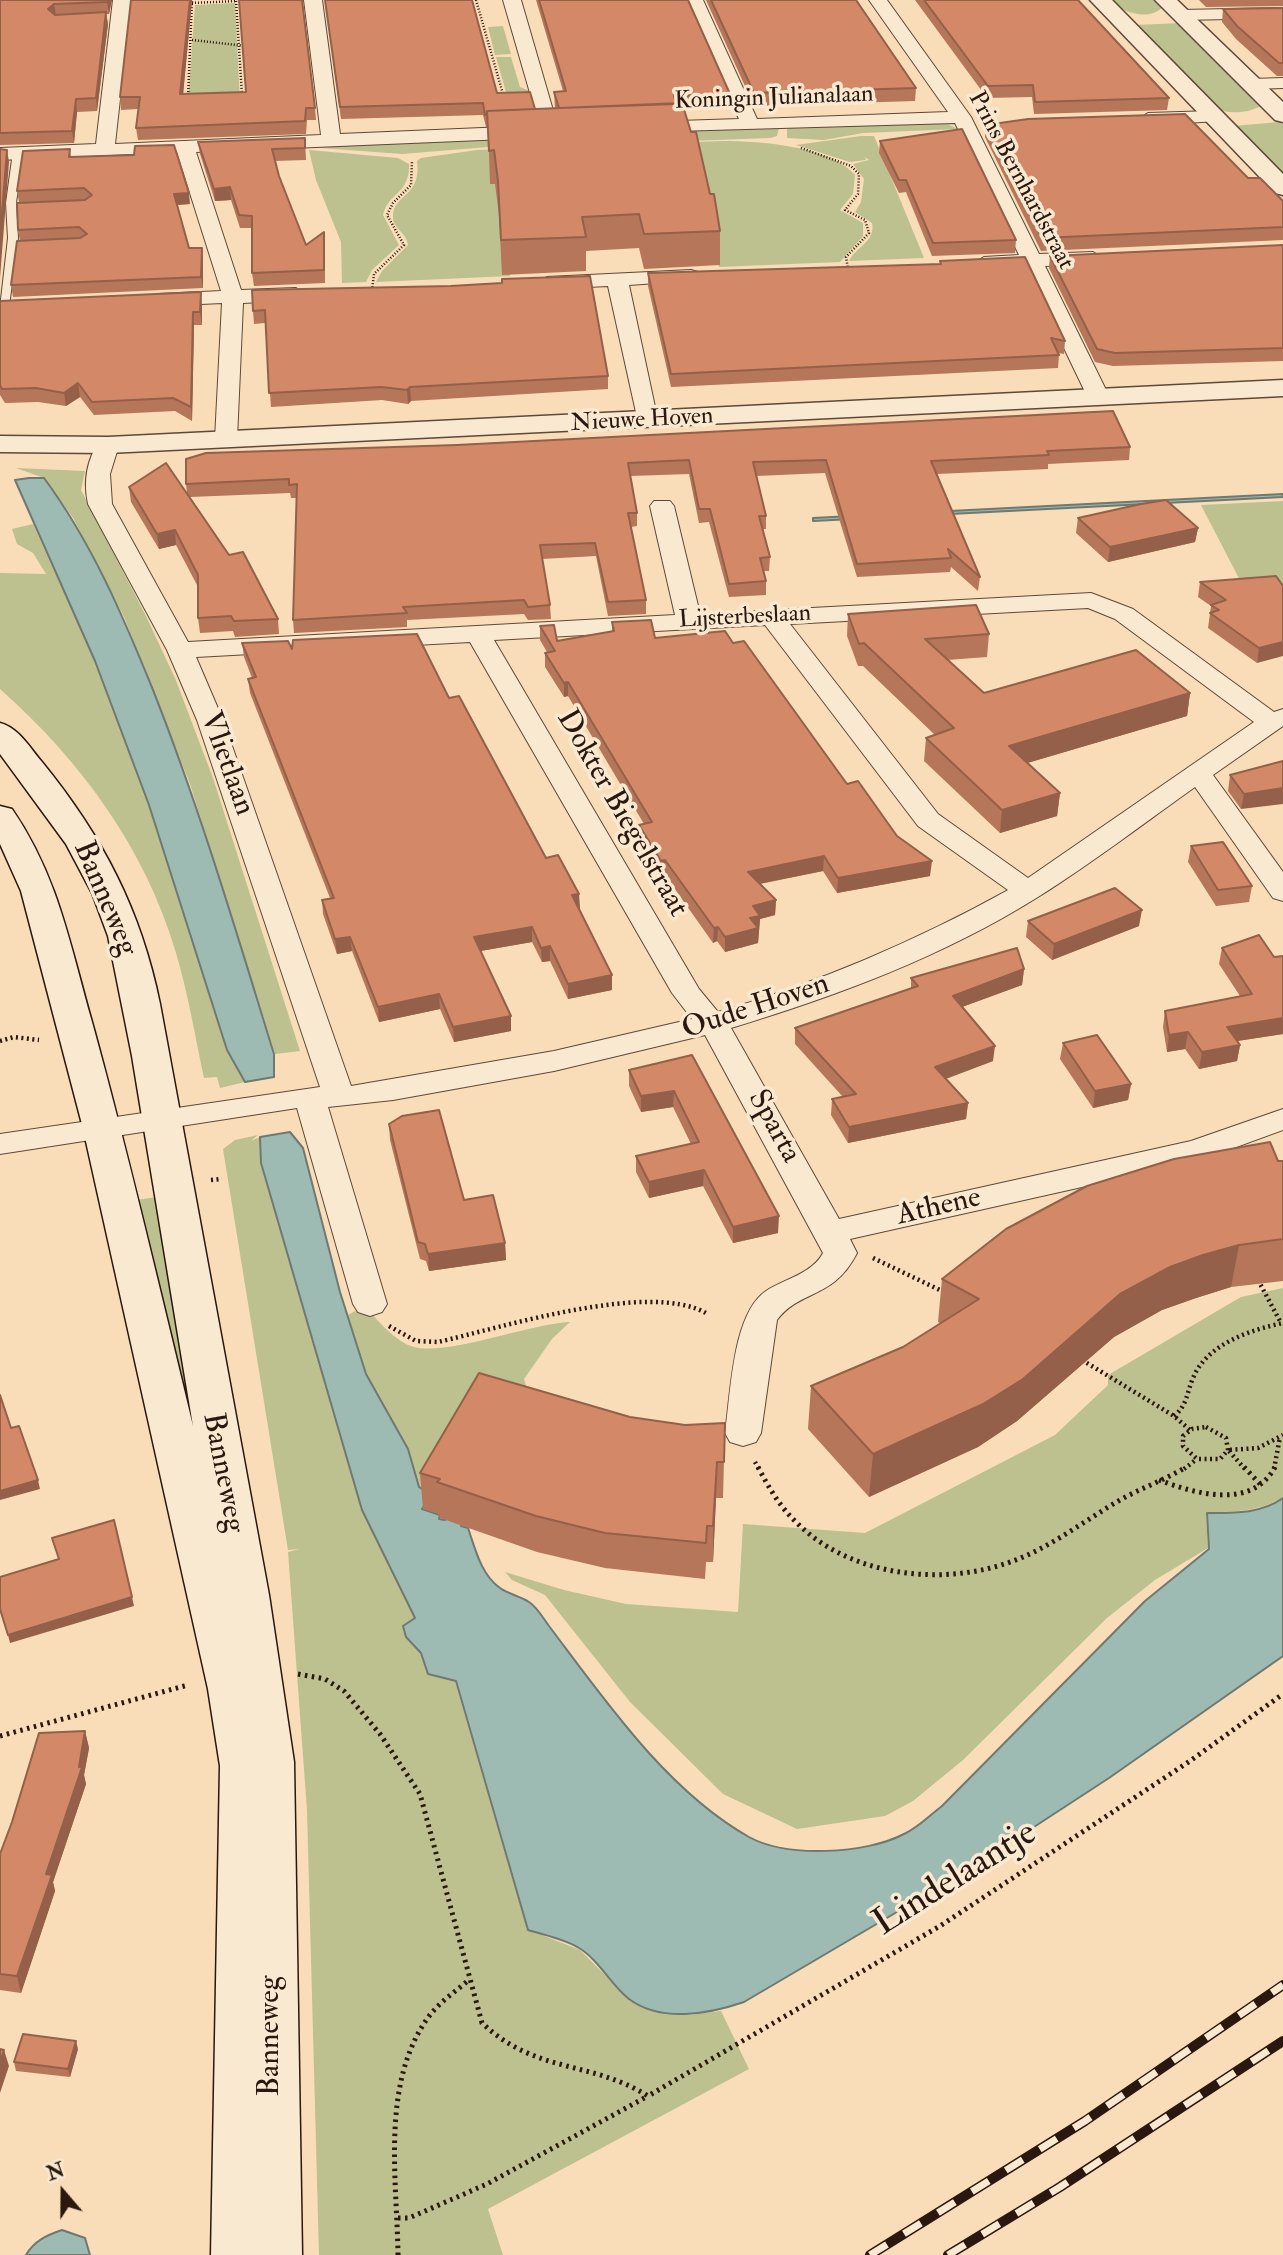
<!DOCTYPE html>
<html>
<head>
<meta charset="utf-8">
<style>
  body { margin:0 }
  #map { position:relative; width:1283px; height:2255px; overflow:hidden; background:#f8ddb8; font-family:"IM FELL Double Pica",serif }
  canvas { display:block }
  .north { position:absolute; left:28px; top:2157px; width:70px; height:70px; -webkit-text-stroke:5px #fae9d1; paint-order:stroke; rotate:340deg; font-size:19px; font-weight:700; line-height:28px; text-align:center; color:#2a170f }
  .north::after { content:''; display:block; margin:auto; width:24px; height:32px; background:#2a170f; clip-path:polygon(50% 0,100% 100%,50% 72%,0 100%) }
</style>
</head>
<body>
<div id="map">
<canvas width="1283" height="2255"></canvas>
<div class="north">N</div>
</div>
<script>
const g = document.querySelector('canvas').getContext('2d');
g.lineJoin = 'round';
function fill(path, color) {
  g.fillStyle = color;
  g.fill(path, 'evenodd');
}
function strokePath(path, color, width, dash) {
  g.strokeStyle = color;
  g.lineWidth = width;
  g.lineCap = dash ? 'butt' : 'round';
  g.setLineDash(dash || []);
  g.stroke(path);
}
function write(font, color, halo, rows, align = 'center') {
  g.font = font + ' "IM FELL Double Pica",serif';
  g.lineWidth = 7;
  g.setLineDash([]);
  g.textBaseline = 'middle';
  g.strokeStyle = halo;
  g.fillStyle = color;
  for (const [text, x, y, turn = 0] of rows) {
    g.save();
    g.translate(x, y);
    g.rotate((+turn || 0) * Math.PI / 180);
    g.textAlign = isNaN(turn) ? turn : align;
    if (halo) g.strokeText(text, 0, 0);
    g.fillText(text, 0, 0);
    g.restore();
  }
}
fill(new Path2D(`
  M1109,0H1157L1163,7C1148,22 1122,12 1109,0Z
  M235,3L240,102L188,104L195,5Z
  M1181,23L1262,105C1251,113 1228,115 1215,108C1196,98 1153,43 1135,25Z
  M503,26L511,54L495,55L488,27Z
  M496,57H511L520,87L530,91L506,92Z
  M1279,122L1283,124V178L1233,126Z
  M945,123L958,129L863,133L824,140L787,138V128Z
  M779,128L777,136L770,138L663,142L510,137Z
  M861,136H874L924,258L849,261C856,247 876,241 872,223L855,212L861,202L864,179L853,164L869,160L865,157L866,160L850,162L796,145Z
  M502,137L501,146L402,154L307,147Z
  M723,141C759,141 830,146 855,175L853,194L840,210L863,223V236L840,262L719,267L688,162L494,171L510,276L376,282L382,271L408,245C407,233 392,228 393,216C393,194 422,197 417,161L421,158L477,150Z
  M309,150L398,158L409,164C410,195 388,192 383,215L399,245L372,270L366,282L342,283L341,242L316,180Z
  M16,468L85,471L81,490L145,614L175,678L213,778L300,1051L275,1054L190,784L124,617L73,518L44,478Z
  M1283,501V588L1245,590L1201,505Z
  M33,524L95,661L149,805L227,1050L245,1082L220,1088L217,1077L204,1078C195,1036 188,993 176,953C145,848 81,761 0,689V573L46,574L33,553L17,544L12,529Z
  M258,1135L251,1141L260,1137V1162L362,1510L415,1618L403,1626L406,1637L421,1653L428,1675L455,1681L527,1929L580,1950L629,1999L645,2008L690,2015L721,2011L749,2069L488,2209L503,2255H319L307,1810L288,1552L299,1549L288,1550L223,1149L235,1140Z
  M157,1197L189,1403L180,1405L130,1201Z
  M1283,1288V1497C1259,1512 1233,1512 1206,1512L1208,1548L1155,1580L1107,1618L963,1760L913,1801L885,1816L797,1829L723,1794L630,1702L545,1595L512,1580L505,1572L564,1590L626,1604L738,1612L743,1524L865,1533L1055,1435L1108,1385V1375L1241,1297Z
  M364,1306C378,1320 395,1342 414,1347C448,1356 528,1324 570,1322L552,1339L524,1379L530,1400L431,1495L419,1487L408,1449L366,1374L348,1315Z`), '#bdc18f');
const water = new Path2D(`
  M29,478H44C92,543 123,616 153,690C200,809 236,931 274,1054V1077L245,1082L227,1050L149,805L95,661L15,480Z
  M1283,494V497L813,521V518Z
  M290,1132L303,1148L340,1292L366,1374L408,1449L419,1487L431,1495L422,1509L440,1515L439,1519L445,1520L447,1516L463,1522L461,1526L468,1528C475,1548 481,1575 500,1588C508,1594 520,1596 529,1602C537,1607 543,1618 549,1626C604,1699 667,1791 749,1837C787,1858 866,1854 904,1834C918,1828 930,1815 942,1806L1145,1601L1209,1549L1207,1513C1234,1513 1260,1514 1283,1498V1656L1109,1778L965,1872L744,2002C709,2014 661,2023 629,1999C611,1985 599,1960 579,1948C565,1939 544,1935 528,1930L456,1681L428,1674L421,1653L406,1637L403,1626L415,1618L362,1510L261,1163L260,1137Z
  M62,2230L85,2238L90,2255H26C34,2241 47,2235 62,2230Z`);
fill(water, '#9dbbb2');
strokePath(water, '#6f7971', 2);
const service = new Path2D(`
  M18,149L23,152L16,203L18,238L9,306L4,309L0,308L8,238L6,203L13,152Z`);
const minor = new Path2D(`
  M113,0H131L115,144L321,135L304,0H322L340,134L530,126L539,132L530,138L196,152L241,290L296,288L306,294L296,300L243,303L237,439L234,444L226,446L215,439L222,303L159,306L149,300L159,294L221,291L177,152L0,160V148L96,144Z
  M503,0H521L559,131L557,135H543L541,131Z
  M685,0H703L757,119L948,112L869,0H887L971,117L1039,254L1093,252L1103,258L1093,264L1045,266L1109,396L1106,401L1098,403L1087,396L1025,267L984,269L974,263L984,257L1019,255L955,123L641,132L639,128L648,122L739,119Z
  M1283,8V18L1180,20L1171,15L1180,10Z
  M1283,78V88L1251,89L1242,84L1251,79Z
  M1213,111L1220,113L1222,117L1220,121L1148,125L1139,119L1148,113Z
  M691,270L698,272L701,276L698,280L629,285L658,421L655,426H639L608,286L547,289L537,283L547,277Z
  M108,438L119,445L110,474L112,504L188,642L675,615L650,506L654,501H670L674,506L700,614L1091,593L1133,609L1274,712L1283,709V726L1213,775L1283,872V901L1273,898L1195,787C1143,824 1092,863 1038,897C944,956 837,996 731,1028L839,1219L1191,1141L1283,1109V1130L1198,1161L850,1239L857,1253C833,1300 802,1288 777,1320L761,1433L756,1442L743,1446L730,1442L725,1433C731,1394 732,1314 766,1291C784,1279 812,1274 823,1253L705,1035L554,1071L393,1100L328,1107L387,1304L382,1312L370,1316L358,1312L353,1304L297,1108L0,1154V1134L320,1087L197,720L167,650L88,504C83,481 87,459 100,440ZM1088,608L1115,619L1254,722L1028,878L938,814L790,624ZM765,625L918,826L1008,890C916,941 820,982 718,1012L699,989L494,640ZM470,642L672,993L692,1019L554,1051L351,1086L223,720L196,657Z`);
const tertiary = new Path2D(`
  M1090,0H1112L1283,174V195L1275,193Z
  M1155,0H1177L1283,102V122L1275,120Z
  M1283,380V396L108,453L0,452V436L108,437Z`);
const secondary = new Path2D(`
  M0,723C19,728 30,748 42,762C103,837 141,910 160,1004L269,1595L294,1762L302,2255H211L220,1766L208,1689L83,1128L21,891L0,844V806L12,809C58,876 70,945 92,1022C129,1156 160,1291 193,1426L132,1056L108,936L92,893L66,844L0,754Z`);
strokePath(service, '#5e4839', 2);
strokePath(minor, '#5e4839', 2);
strokePath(tertiary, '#5e4839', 3);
strokePath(secondary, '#2a170f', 3);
strokePath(new Path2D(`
  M476,0L503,94
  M236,1L242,95
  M192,3L237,1
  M192,40L246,46
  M188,98L192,0
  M801,148L851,166L859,174L858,194L845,210L865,220L869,233L846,257L848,269
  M372,290L374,274L404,245L387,215L393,203L411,185L412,161`), '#2a170f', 2.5, [1, 2]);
strokePath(new Path2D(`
  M0,1041L14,1037L39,1040
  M211,1180L222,1179
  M873,1258L944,1292
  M1258,1280L1281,1323
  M389,1326L416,1341L438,1342C504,1327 648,1281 706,1313
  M1082,1360L1174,1416L1190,1430
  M1174,1416C1187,1406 1187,1392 1193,1378C1207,1344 1250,1330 1283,1323
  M1206,1427L1226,1438L1228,1450L1220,1459H1197L1183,1446V1436L1192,1429Z
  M755,1462L759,1469
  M1184,1469L1197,1459
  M1245,1469L1228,1450L1258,1448L1283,1435
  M1274,1469L1280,1437`), '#2a170f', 4.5, [2, 3.5]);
strokePath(new Path2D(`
  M758,1467C769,1488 780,1507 797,1523C851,1577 944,1587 1013,1561C1051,1547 1084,1521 1120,1500C1141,1488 1165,1480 1186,1467
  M1244,1467L1261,1485
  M1159,1480C1196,1494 1252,1510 1275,1467
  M298,1674L325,1679L344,1691L380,1734L420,1794L482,2023C536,2074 590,2060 648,2096L940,1926L1190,1761L1283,1694
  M0,1736L188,1685
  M398,2218H409L487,2184L648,2096
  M398,2255C397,2179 381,2085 427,2019C438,2003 455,1992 470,1979`), '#2a170f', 5, [2.5, 4.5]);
fill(service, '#fae9d1');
fill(minor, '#fae9d1');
fill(tertiary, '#fae9d1');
fill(secondary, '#fae9d1');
const rail = new Path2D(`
  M870,2255L1085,2121L1283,1985
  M948,2255L1060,2187L1283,2041`);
strokePath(rail, '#2a170f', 10);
strokePath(rail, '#fae9d1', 7, [20]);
fill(new Path2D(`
  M0,0H112L109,14H106L108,24L97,111L77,112L74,143L0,145Z
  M131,0H192L183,94L315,108L316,120H307L306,134L138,140L136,128L138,109L121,110L120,97Z
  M325,0H472L497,93L535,109L555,108L554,92L563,91L536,0H688L730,94V106L684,108L720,231V265L644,269L639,248L586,251V271L502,275L499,215L495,184H490L488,127H486L483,115L341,119Z
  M706,0H856L916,88L915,101L754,106Z
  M915,0H1078L1169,98L1167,110L1034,114L1032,97L987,98Z
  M1199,0H1283V6L1206,7Z
  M1283,8V76H1277L1236,39L1222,22L1223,9Z
  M986,125L1248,178L1283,201V240L1041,251L985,137Z
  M305,138L306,160L275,161L279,176L306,245L325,244V283L254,286L252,273V228H240L231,200L215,201L200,154L198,142Z
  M880,141L1016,240L1015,253L932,256L906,192L899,193L879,153Z
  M70,149L71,157L190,204L177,205L189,248H202L203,259V288L13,297L11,285L20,241L18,230L19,202L17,191Z
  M1283,245V361L1113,366L1095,362L1049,268L1050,256Z
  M940,261L1065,341L1064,354L1058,353L1059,355L1058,368L671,387L648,286V273L940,264Z
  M502,283L608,376V389L411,401L408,404L382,400L271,407L265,323L254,324L253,311L451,286Z
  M0,301L202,306V325H194L192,421L175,411L94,415L80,397L66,406L38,402L5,403L0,395Z
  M1130,447L1129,460L1048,464V469L937,474L980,577L978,591L951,567L950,572L857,577L825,473L756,476L766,516V529H763L770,557L769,571H763L766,581V595L729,597L709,522L699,523L689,474L630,476L637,513V526L631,527L646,600V614L608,616L596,556L542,559L550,605L551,619L528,620L524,614L407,620V627L294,633L293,620L297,498H291L290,493L190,497L229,555L278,619L279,634L235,637L233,631L200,633L198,618V587L176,545L159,549L131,502L129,487L187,493L186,484V459Z
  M1078,518L1198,528L1195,542L1108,562L1076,533Z
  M1276,576L1257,663L1208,628L1211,606L1198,597L1200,582Z
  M848,614L989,634L987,657L947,660L984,693H1190L1187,716L1027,763L1060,793L1057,816L1000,833L924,761L926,738L935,735L863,666H858L847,636Z
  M612,622L655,638L733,643L847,784L897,836L930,876L837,893L823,871L760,884L776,900L775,915L760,919L758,943L725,952L717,941L713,943L665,875L661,876L639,839V825L644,824L568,696L564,697L545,667V653L547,652L540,640V626L557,641L612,631Z
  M242,643L292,649L449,698L546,858L580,908L579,909L612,990L568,999L550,961L542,962L532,942L480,951L511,1031L454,1042L440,1009L379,1022L352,951L337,954L323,914L322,900L330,898L250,693L248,679L252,678L244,657Z
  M1283,761L1241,809L1228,791L1230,775Z
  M1191,846L1252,886L1249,902L1216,906L1188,862Z
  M1028,921L1139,926L1052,960L1026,937Z
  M1222,948L1274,957L1283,956V1034L1237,1041L1240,1045L1237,1061L1199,1069L1185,1049L1167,1052L1163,1027L1165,1011L1240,996L1219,964Z
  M1024,969L1022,985L962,1007L993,1061L946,1079L968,1103L966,1119L848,1143L831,1115L832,1099L843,1097L795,1044V1028L911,989V978Z
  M1063,1043L1131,1084L1128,1100L1093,1108L1060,1059Z
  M692,1055L778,1233L733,1243L703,1186L649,1198L636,1172V1156L691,1144L673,1107L641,1112L629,1086V1070Z
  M389,1124L505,1243L506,1260L429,1271L426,1261L420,1259L390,1140Z
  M1278,1161H1283V1281L1231,1287L1196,1298L1162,1310L1114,1337L1017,1421L978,1447L869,1497L808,1429L811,1386L903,1347L940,1323L938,1322L942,1279Z
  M630,1417L685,1425L725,1423L723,1498H716L713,1562H706L705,1579L605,1568L537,1552L440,1518L439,1514L423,1509L420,1473Z
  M85,1731L89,1748L84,1775L86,1784L53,1882L55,1891L21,1993L0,1990V1854Z
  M78,2049L70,2077L16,2071L14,2062Z`), '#b57659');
fill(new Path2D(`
  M108,0H112L109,14L107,2Z
  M190,0H192L182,106L180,94Z
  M54,4L56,15L48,9Z
  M106,12L108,24L97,111L96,98Z
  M76,99L77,112L74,143L72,131Z
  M7,150L9,162L0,278V238Z
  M230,187L231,200L215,201L214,189Z
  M189,193L190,204L175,205L174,194Z
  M202,248L203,259V288L201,277Z
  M201,292L202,306V325L200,312Z
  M193,312L194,325L192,421L191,407Z
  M78,383L80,397L66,406L64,393Z
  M410,387L411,401L408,404L407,390Z
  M1198,528L1195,542L1108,562L1110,547Z
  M175,530L176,545L159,549L157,534Z
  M1283,642V656L1257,663L1259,648Z
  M568,682V696L564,697V683Z
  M1190,693L1187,716L1007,769L1009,746Z
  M1283,788V804L1241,809L1244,794Z
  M1060,793L1057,816L1000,833L1002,810Z
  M824,856L823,871L748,886V872Z
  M665,860V875L661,876V861Z
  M932,861L930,876L837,893L838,878Z
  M579,894L580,908L572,910V895Z
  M776,900L775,915L760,919L758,943L725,952V937L753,906Z
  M1142,910L1139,926L1052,960L1054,944Z
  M532,927V942L475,952L474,937Z
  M718,927L717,941L713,943L714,928Z
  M350,937L352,951L337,954L335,939Z
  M550,946V961L542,962L541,948Z
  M1024,969L1022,985L951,1011L953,996Z
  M612,975V990L568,999V984Z
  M439,994L440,1009L379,1022L378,1007Z
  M511,1016V1031L454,1042L453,1027Z
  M1283,1018V1034L1224,1043L1227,1027Z
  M1188,1032L1185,1049L1167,1052L1169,1035Z
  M1240,1045L1237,1061L1199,1069L1202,1052Z
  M995,1046L993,1061L934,1083L935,1067Z
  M1131,1084L1128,1100L1093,1108L1095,1091Z
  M674,1091L673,1107L641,1112V1096Z
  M968,1103L966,1119L848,1143L849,1127Z
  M704,1170L703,1186L649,1198V1182Z
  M779,1216L778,1233L733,1243V1227Z
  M505,1243L506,1260L429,1271L428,1254Z
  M1239,1245L1231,1287L1196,1298L1162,1310L1114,1337L1017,1421L978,1447L869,1497L873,1454L1120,1294L1170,1267L1203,1255Z
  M717,1462L716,1498L713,1562V1526Z
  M38,1480L40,1489L0,1500V1491Z
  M132,1597L134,1606L10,1643L8,1635Z
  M85,1731L89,1748L84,1775L86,1784L53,1882L55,1891L21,1993L17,1976L46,1874L79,1767Z
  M76,2041L78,2049L70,2077L68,2069Z
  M4,2050L9,2066L0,2093V2062Z`), '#946049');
const building = new Path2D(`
  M0,0H108L107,2L54,4L48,9L55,15L106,12L96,98L76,99L72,131L0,133Z
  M131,0H190L180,94L246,92L239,0H302L315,108H306L305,121L136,128L140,97H120Z
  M325,0H472L497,93L530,92L535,109L487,111V115H485L483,103L340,107Z
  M539,0H688L730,94L674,96L676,104L559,108L554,92L566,91Z
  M711,0H856L916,88L754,93Z
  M924,0H1078L1169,98L1035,102L1033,85L988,86Z
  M1283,8V63H1279L1237,26L1223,9Z
  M682,103L691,132H696L710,194H714L720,231L644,234L639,214L582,217L586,237L501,240L498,181L494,150L489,151L487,111Z
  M1185,114L1248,178H1260L1283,201V227L1042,238L986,125L1028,119Z
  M962,129L1016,240L933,243L906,180H899L880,141Z
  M305,138V148L272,149L279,176L306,245L324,232V270L252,273V216L239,215L230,187L214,189L198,142Z
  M174,145L189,193L174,194L189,248H202L201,277L11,285L17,241L80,238L87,234L79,227L18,230L17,203L85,200L92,195L84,188L17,191L23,151L70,149L69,157L134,155L135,146Z
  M0,149L7,150L0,238Z
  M1283,245V348L1115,353L1097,349L1050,256Z
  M1025,257L1065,341L1051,338L1059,355L671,374L648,273L941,264L940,261Z
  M590,276L608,376L410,387L407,390L381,387L269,393L265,310L253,311L252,290L451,286L502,283V279Z
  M201,292L200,312H193L191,407L173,398L92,402L78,383L64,393L36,388L2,389L0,385V301Z
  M1113,411L1130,447L1047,451L1049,455L931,461L980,577L948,549L951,558L857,564L826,460L753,462L766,516H759L770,557L760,558L766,581L729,584L710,509H699L689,460L628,463L637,513H628L646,600L608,602L595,543L540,545L550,605L528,607L524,600L403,607L407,613L293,620L297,484L289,485V479L186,484V459L206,453L457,445Z
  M166,463L229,555L243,552L278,619L234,621L231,616L198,618V575L175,530L157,534L129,487Z
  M1166,500L1198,528L1110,547L1078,518L1141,504Z
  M1276,576L1283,586V642L1259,648L1210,613L1219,610L1211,605L1226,600L1200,582Z
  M976,605L989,634L925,639L984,693L1136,650L1190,693L1009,746L1060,793L1002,810L926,738L954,728L864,643L859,644L848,614Z
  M651,620L655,638L725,631L733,643L744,641L847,784L858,781L897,836L932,861L838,878L824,856L748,872L776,900L753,906L760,916L750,918L758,928L725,937L718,927L714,928L665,860L661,861L639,825L652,822L568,682L564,683L545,653L555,651L540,626L554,625L557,641L614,631L612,622Z
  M417,634L449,698L459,696L546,858L558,855L579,894L572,895L612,975L568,984L550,946L541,948L532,927L474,937L511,1016L453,1027L439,994L378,1007L350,937L335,939L322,900L334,898L248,679L256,677L242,643L288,641L292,649L293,640Z
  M1283,761V788L1244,794L1230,775Z
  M1223,842L1252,886L1218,890L1191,846Z
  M1115,888L1142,910L1054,944L1028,921Z
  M1259,935L1274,957L1283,956V1018L1227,1027L1240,1045L1202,1052L1188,1032L1169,1035L1165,1011L1252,994L1222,948Z
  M1017,948L1024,969L953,996L995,1046L935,1067L968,1103L849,1127L832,1099L856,1094L795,1028L918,986L911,978Z
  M1097,1035L1131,1084L1095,1091L1063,1043Z
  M692,1055L779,1216L733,1227L704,1170L649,1182L636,1156L699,1142L674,1091L641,1096L629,1070Z
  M439,1110L464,1200L493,1195L505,1243L428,1254L425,1244L418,1242L389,1124L402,1116Z
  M1270,1142L1278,1161H1283V1239L1239,1245L1203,1255L1170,1267L1120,1294L1023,1379L983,1404L873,1454L811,1386L903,1347L979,1299L942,1279L1006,1229L1087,1186L1174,1159Z
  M479,1373L630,1417L685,1425L725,1423L724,1462H717L713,1526H707L706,1543L605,1533L536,1516L437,1482L440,1479L420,1473Z
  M0,1395L11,1428L19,1426L38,1480L0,1491Z
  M114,1520L132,1597L8,1635L0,1609V1577L59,1559L52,1538Z
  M85,1731L79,1767H82L46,1874L52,1875L17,1976L0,1974V1854L12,1822L39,1733Z
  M23,2034L76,2041L68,2069L14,2062Z
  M0,2049L4,2050L0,2062Z`);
fill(building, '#d38968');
strokePath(building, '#946049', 2);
write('24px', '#2a170f', '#fae9d1', [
  ["Koningin Julianalaan",774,99,-2],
  ["Prins Bernhardstraat",1020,181,62],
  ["Nieuwe Hoven",642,421,-3],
  ["Lijsterbeslaan",745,618,-3]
]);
write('30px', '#2a170f', '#fae9d1', [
  ["Vlietlaan",226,764,70],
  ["Dokter Biegelstraat",621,814,60],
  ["Banneweg",104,899,67],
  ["Oude Hoven",756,1008,-18],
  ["Sparta",773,1127,61],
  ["Athene",939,1208,-13],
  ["Banneweg",222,1473,79],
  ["Banneweg",272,2036,-90]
]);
write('37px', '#2a170f', '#fae9d1', [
  ["Lindelaantje",956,1880,-32]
]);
</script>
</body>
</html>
